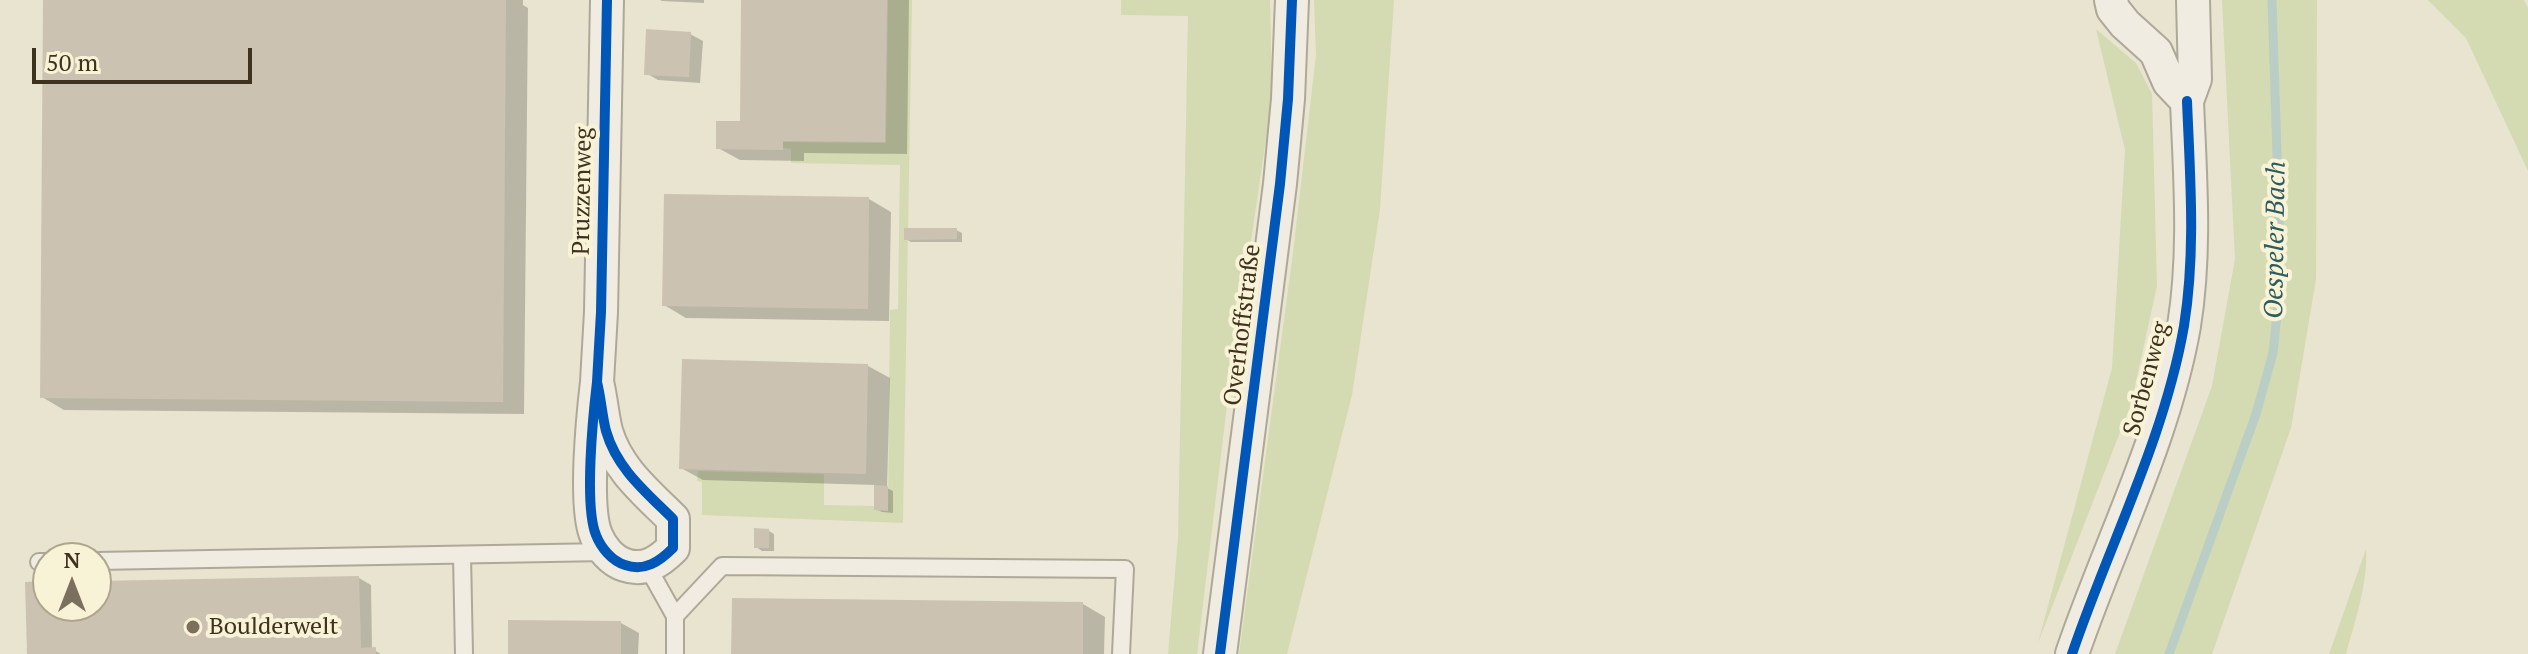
<!DOCTYPE html>
<html>
<head>
<meta charset="utf-8">
<style>
  body { margin:0 }
  #map { position:relative; width:2528px; height:654px; overflow:hidden; background:#e8e4d0; font-family:"PT Serif",serif }
  canvas { display:block }
  .north { position:absolute; left:32px; top:542px; width:80px; height:80px; box-sizing:border-box; background:#f8f2d7; border:2px solid #aea58d; border-radius:50%; rotate:0deg; font-size:22px; font-weight:700; line-height:32px; text-align:center; color:#3e321f }
  .north::after { content:''; display:block; margin:auto; width:28px; height:36px; background:#7a705d; clip-path:polygon(50% 0,100% 100%,50% 72%,0 100%) }
  .scale { position:absolute; left:32px; top:48px; width:220px; height:36px; box-sizing:border-box; border:4px solid #3e321f; border-top:0; padding-left:10px; font-size:24px; line-height:28px; white-space:nowrap; color:#3e321f; -webkit-text-stroke:6px #f8f2d7; paint-order:stroke }
</style>
</head>
<body>
<div id="map">
<canvas width="2528" height="654"></canvas>
<div class="north">N</div>
<div class="scale">50 m</div>
</div>
<script>
const g = document.querySelector('canvas').getContext('2d');
g.lineJoin = 'round';
function fill(path, color) {
  g.fillStyle = color;
  g.fill(path, 'evenodd');
}
function strokePath(path, color, width, dash) {
  g.strokeStyle = color;
  g.lineWidth = width;
  g.lineCap = dash ? 'butt' : 'round';
  g.setLineDash(dash || []);
  g.stroke(path);
}
function write(font, color, halo, rows, align = 'center') {
  g.font = font + ' "PT Serif",serif';
  g.lineWidth = 8;
  g.setLineDash([]);
  g.textBaseline = 'middle';
  g.strokeStyle = halo;
  g.fillStyle = color;
  for (const [text, x, y, turn = 0] of rows) {
    g.save();
    g.translate(x, y);
    g.rotate((+turn || 0) * Math.PI / 180);
    g.textAlign = isNaN(turn) ? turn : align;
    if (halo) g.strokeText(text, 0, 0);
    g.fillText(text, 0, 0);
    g.restore();
  }
}
fill(new Path2D(`
  M888,0H912L903,523L702,515V482L697,481L698,471L824,474V505L874,506V510H888L890,310L898,309L900,165L791,163V149L783,148V142L886,143Z
  M1121,0H1270L1272,98L1228,397L1197,654H1168L1178,538L1188,16L1121,15Z
  M1314,0H1394L1380,209L1352,395L1287,654H1239L1293,253L1316,55Z
  M2222,0H2317L2316,279L2291,428L2212,654H2115L2212,386L2235,259Z
  M2428,0H2524L2528,8V171L2466,38Z
  M2096,29L2136,63L2152,94L2157,286L2131,404L2038,643L2112,368L2125,150Z
  M2366,549C2368,584 2355,620 2346,654H2329Z`), '#d4dab2');
fill(new Path2D(`
  M45,0H523V5L528,8L524,414L64,410L42,397Z
  M660,0H704V3L662,1Z
  M743,0H909L907,154L804,153V161L740,160L718,148L741,124Z
  M690,34L703,41L700,83L658,80L646,73Z
  M869,199L891,212L889,321L686,318L664,305Z
  M956,230L962,233V242H911L906,239Z
  M868,366L890,378L887,488L893,491V513L882,512L876,509V485L703,480L681,468Z
  M769,531L774,534V551H762L756,547Z
  M359,578L371,585L372,649L381,654H29L48,583V606H96V583Z
  M1083,604L1105,617L1104,654H733Z
  M621,623L639,633L638,654H510Z`), '#0003');
strokePath(new Path2D(`
  M2169,654L2256,414L2273,353L2281,277L2272,0`), '#bbcec5', 9);
fill(new Path2D(`
  M43,0H506L503,402L40,398Z
  M741,0H887L885,142L783,141V150L716,149V121H740Z
  M646,29L691,32L689,77L644,75Z
  M664,194L869,197L868,309L662,306Z
  M904,228H957V239L904,240Z
  M682,359L868,364L866,474L679,469Z
  M874,485L888,486V511L874,510Z
  M754,528L769,529V548H754Z
  M359,576L361,648L376,647V654H27L25,582L48,581V606H96V581Z
  M732,598L1083,602V654H731Z
  M508,620L621,621V654H508Z`), '#ccc2b1');
const service = new Path2D(`
  M462,555L464,654
  M96,561L606,552
  M39,562H48
  M647,566L675,616
  M675,654V616L722,566L1125,569L1121,654`);
const minor = new Path2D(`
  M2111,0L2113,9L2125,24L2156,52L2169,82L2187,101L2195,79L2193,0
  M597,382C601,398 602,415 606,431C617,469 646,492 673,519V548C660,561 645,572 625,565C612,561 601,548 596,535C584,506 593,416 597,382Z
  M597,382L601,312L607,0
  M1220,654L1280,184L1288,99L1292,0
  M2072,654C2109,545 2164,440 2184,326C2196,251 2190,176 2187,101`);
strokePath(service, '#aea898', 20);
strokePath(minor, '#aea898', 36);
strokePath(service, '#f0ece2', 16);
strokePath(minor, '#f0ece2', 32);
strokePath(new Path2D(`
  M597,382C601,398 602,415 606,431C617,469 646,492 673,519V548C660,561 645,572 625,565C612,561 601,548 596,535C584,506 593,416 597,382Z
  M597,382L601,312L607,0
  M1220,654L1280,184L1288,99L1292,0
  M2072,654C2109,545 2164,440 2184,326C2196,251 2190,176 2187,101`), '#0057b8', 10);
for (const [x, y, r, color] of [
  [193,627,8,"#7a705d"]
]) {
  const dot = new Path2D();
  dot.arc(x, y, r, 0, 2 * Math.PI);
  g.fillStyle = color;
  g.fill(dot);
  strokePath(dot, '#f8f2d7', 3);
}
write('24px', '#3e321f', '#f8f2d7', [
  ["Pruzzenweg",583,191,-89],
  ["Overhoffstraße",1243,325,-83],
  ["Sorbenweg",2147,379,-75]
]);
write('24px', '#3e321f', '#f8f2d7', [
  ["Boulderwelt",209,627]
], 'left');
write('italic 26px', '#2d5c5f', '#f8f2d7', [
  ["Oespeler Bach",2276,240,-89]
]);
</script>
</body>
</html>
